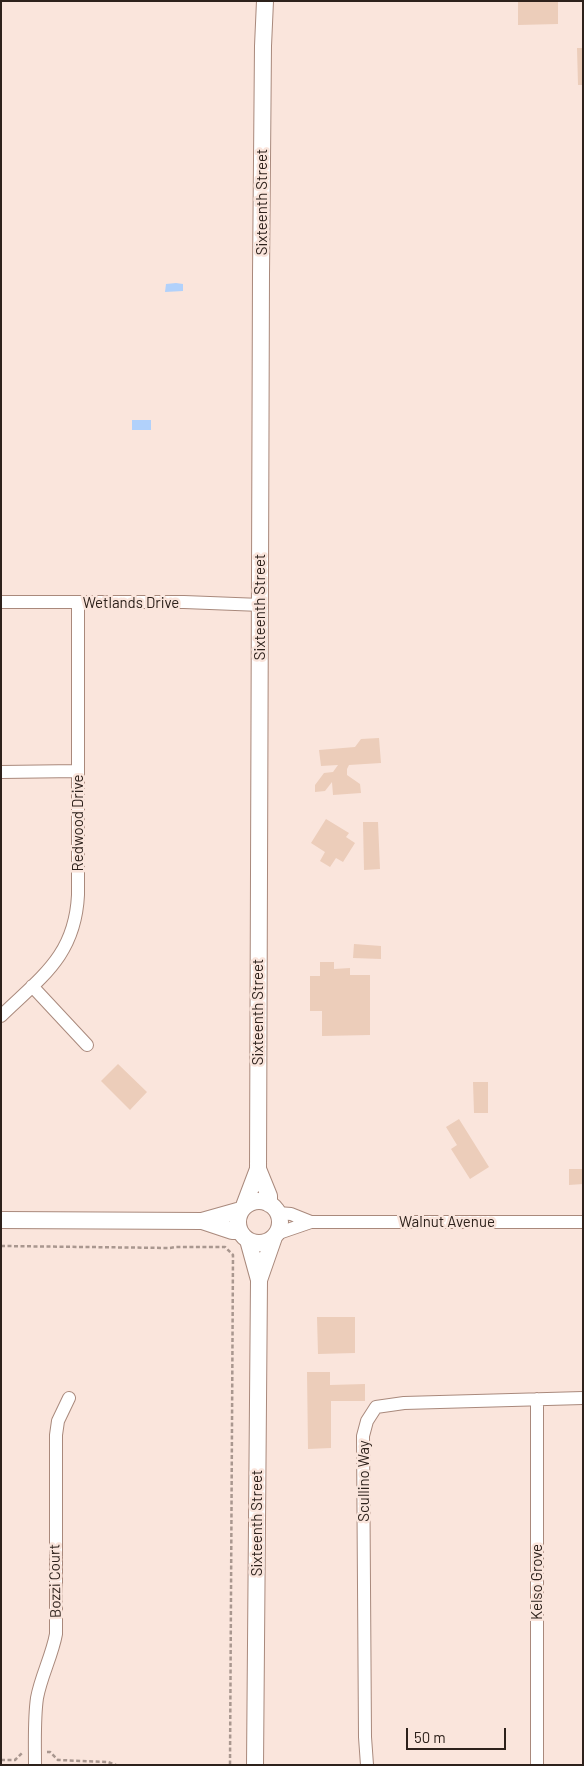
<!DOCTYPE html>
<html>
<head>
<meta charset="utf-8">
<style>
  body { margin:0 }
  #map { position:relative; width:584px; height:1766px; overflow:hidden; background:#fae5dc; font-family:Barlow,sans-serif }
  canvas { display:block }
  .frame { position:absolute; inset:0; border:2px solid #2d211b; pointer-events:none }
  .scale { position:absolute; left:406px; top:1728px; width:100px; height:22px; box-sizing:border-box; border:2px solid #2d211b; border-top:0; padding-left:6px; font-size:15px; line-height:18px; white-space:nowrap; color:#2d211b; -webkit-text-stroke:4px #fae5dc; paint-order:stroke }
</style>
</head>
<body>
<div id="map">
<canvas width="584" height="1766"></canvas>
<div class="frame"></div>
<div class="scale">50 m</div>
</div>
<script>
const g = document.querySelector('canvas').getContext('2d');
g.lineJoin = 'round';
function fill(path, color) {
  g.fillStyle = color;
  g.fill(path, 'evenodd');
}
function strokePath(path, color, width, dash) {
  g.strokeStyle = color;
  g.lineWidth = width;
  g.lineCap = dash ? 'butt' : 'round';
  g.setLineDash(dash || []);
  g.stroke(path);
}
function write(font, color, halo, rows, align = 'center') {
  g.font = font + ' Barlow,sans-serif';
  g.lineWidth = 5;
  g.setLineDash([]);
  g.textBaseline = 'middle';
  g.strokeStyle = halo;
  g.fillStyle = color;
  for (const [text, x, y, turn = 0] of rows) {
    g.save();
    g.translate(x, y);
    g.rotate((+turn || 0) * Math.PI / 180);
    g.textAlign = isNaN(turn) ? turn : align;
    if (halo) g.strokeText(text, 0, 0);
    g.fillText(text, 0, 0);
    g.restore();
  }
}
fill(new Path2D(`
  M176,283L183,284V291L165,292L166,284Z
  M132,420H151V430H132Z`), '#b1d1fb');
fill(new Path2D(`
  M534,1H558V24L518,25V2Z
  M577,48H583V85H578Z
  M379,738L381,763L349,765L347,769V775L360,784L361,793L333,795L332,782L325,791L315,792V785L324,773L333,772L338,765L321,766L319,750L355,747L361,739Z
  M326,819L349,833L346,837L355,843L343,862L336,858L330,867L320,861L325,852L311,843Z
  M363,822H378L380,869L364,870Z
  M354,944L381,946V959L353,958Z
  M320,962H334V969L350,968V975H370V1035L322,1036V1011H310V976H320Z
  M118,1064L147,1092L130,1110L101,1081Z
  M473,1082H488V1113H474Z
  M459,1119L489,1167L470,1179L451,1149L457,1145L446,1127Z
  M569,1169H583V1184L569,1185Z
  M317,1317H355V1353L318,1354Z
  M307,1372H330V1385L365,1384V1401H331V1448L308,1449Z`), '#eccdba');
const minor = new Path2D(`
  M1,602H184L261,605
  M1,772L78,771
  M32,986L87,1045
  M1,1016C41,977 75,956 78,895V603
  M278,1213L291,1214L311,1222
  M276,1234L311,1222H583
  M537,1399V1765
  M35,1765C35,1743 34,1719 37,1698C41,1676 52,1656 56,1634V1435L58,1421L69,1398
  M367,1765L365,1737L363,1436L367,1421L376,1407L404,1403L583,1398`);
const tertiary = new Path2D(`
  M258,1169L269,1196V1204
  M238 1222a21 21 0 1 1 42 0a21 21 0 1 1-42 0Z
  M244,1206L258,1169L261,274L263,46L265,1
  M1,1220L202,1221L232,1231H239
  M202,1221L241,1210
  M248,1240L259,1280
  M255,1765L259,1280L274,1237`);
strokePath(minor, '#a9897c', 14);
strokePath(tertiary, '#a9897c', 18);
strokePath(new Path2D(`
  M1,1246L170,1248L176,1247H225L233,1255L230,1765
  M47,1752H50L58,1760L108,1762L116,1765
  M1,1760H15L22,1753`), '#a9978f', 2.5, [4, 2.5]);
strokePath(minor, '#fff', 12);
strokePath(tertiary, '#fff', 16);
write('15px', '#2d211b', '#fae5dc', [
  ["Sixteenth Street",262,202,-90],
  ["Wetlands Drive",131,603],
  ["Sixteenth Street",260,607,-90],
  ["Redwood Drive",78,823,-90],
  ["Sixteenth Street",258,1012,-90],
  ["Walnut Avenue",447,1222],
  ["Scullino Way",364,1481,-90],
  ["Sixteenth Street",257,1523,-90],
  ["Bozzi Court",55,1581,-91],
  ["Kelso Grove",537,1582,-90]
]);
</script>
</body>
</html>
